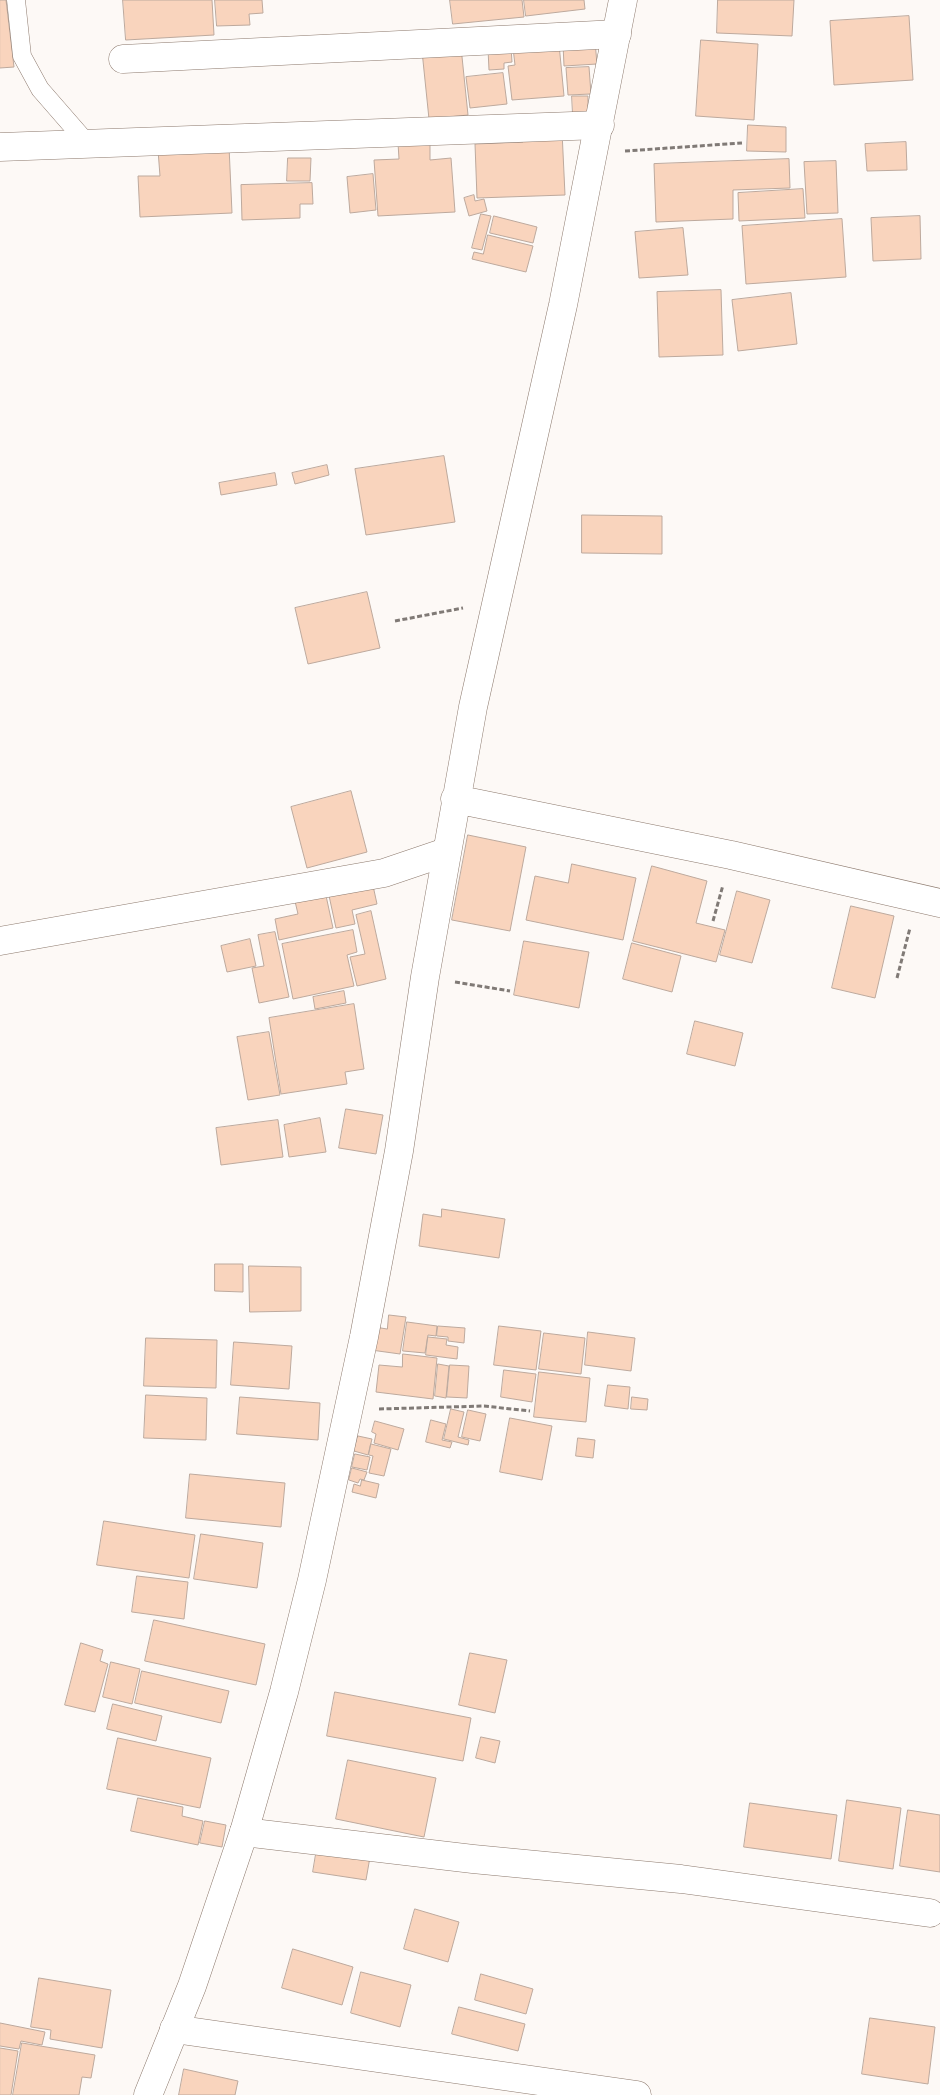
<!DOCTYPE html>
<html>
<head>
<meta charset="utf-8">
<style>
  body { margin:0 }
  canvas { display:block; background:#fdf9f6 }
</style>
</head>
<body>
<canvas width="940" height="2095"></canvas>
<script>
const g = document.querySelector('canvas').getContext('2d');
g.lineJoin = 'round';
function fill(path, color) {
  g.fillStyle = color;
  g.fill(path, 'evenodd');
}
function strokePath(path, color, width, dash) {
  g.strokeStyle = color;
  g.lineWidth = width;
  g.lineCap = dash ? 'butt' : 'round';
  g.setLineDash(dash || []);
  g.stroke(path);
}
const building = new Path2D(`
  M0,0H6L14,67L0,68Z
  M123,0H212L214,35L126,40Z
  M215,0H262L263,13L249,14L250,25L217,26Z
  M450,0H522L524,17L453,24Z
  M524,0H584L585,9L526,16Z
  M718,0H794L792,36L717,33Z
  M909,16L913,80L834,85L830,21Z
  M701,40L758,44L754,120L696,116Z
  M595,41L597,64L564,66L563,44Z
  M559,44L564,96L512,100L508,66L515,65L513,48Z
  M461,47L468,115L429,119L422,51Z
  M511,47L512,62L504,63V69L489,70L488,49Z
  M589,67L591,94L568,95L566,68Z
  M503,73L507,104L470,108L466,77Z
  M572,96H588V114L573,115Z
  M748,125L786,127V152L747,151Z
  M562,131L565,195L477,198L475,144L523,142L522,133Z
  M430,141V160L451,158L455,212L378,216L374,160L399,159L398,143Z
  M906,142L907,170L867,171L865,144Z
  M229,146L232,213L140,217L138,176H160L158,150Z
  M288,158H311L310,181H287Z
  M789,159L790,188L733,190V219L656,222L654,164Z
  M836,161L838,213L807,214L804,162Z
  M373,174L376,210L350,213L347,177Z
  M312,183L313,204H300V218L242,220L241,185Z
  M803,189L805,218L739,221L738,193Z
  M474,195L475,201L484,199L487,211L469,216L464,198Z
  M481,214L491,216L482,250L472,248Z
  M494,216L537,227L533,243L490,233Z
  M920,216L921,259L873,261L871,218Z
  M842,219L846,277L746,284L742,226Z
  M683,228L688,275L639,278L635,232Z
  M488,235L533,246L526,272L472,259L474,252L483,254Z
  M721,290L723,355L659,357L657,292Z
  M791,293L797,344L738,351L732,300Z
  M444,456L455,522L366,535L355,469Z
  M327,465L329,475L295,484L292,473Z
  M275,473L277,485L221,495L219,483Z
  M582,515L662,516V554L582,553Z
  M367,592L380,648L308,664L295,608Z
  M351,791L367,852L307,868L291,807Z
  M468,835L526,847L510,931L452,920Z
  M572,864L636,878L623,940L526,920L535,876L568,883Z
  M652,866L707,881L696,923L725,930L716,962L633,941Z
  M372,881L377,904L352,910L355,924L336,928L328,891Z
  M325,891L333,928L279,940L275,919L298,914L294,897Z
  M737,891L770,900L752,963L720,955Z
  M851,906L894,916L875,998L832,988Z
  M371,911L386,979L357,986L350,957L365,954L356,915Z
  M353,930L357,952L347,955L354,986L293,999L282,944Z
  M275,932L289,997L259,1003L252,968L264,966L258,935Z
  M250,939L256,966L227,972L221,946Z
  M524,941L589,952L579,1008L514,995Z
  M632,943L681,956L672,992L623,979Z
  M344,991L346,1003L315,1009L313,997Z
  M354,1004L364,1069L345,1072L347,1084L281,1094L269,1018Z
  M695,1021L743,1033L735,1066L687,1054Z
  M269,1032L280,1095L248,1100L237,1037Z
  M346,1109L383,1115L376,1154L339,1148Z
  M320,1118L326,1152L289,1157L284,1125Z
  M278,1120L283,1157L221,1165L216,1128Z
  M442,1209L505,1219L499,1258L419,1246L423,1214L441,1217Z
  M215,1264H243V1292L215,1291Z
  M249,1266L301,1267V1311L250,1312Z
  M389,1315L406,1317L400,1354L371,1350L375,1327L387,1329Z
  M407,1322L437,1326L436,1336L428,1335L425,1353L403,1351Z
  M438,1326L465,1328L464,1343L448,1341V1337L437,1336Z
  M499,1326L541,1331L536,1370L494,1365Z
  M588,1332L635,1338L631,1371L585,1365Z
  M544,1333L585,1338L581,1374L539,1369Z
  M428,1337L447,1339L446,1345L458,1347L457,1359L426,1355Z
  M146,1338L217,1340L216,1388L144,1386Z
  M234,1342L292,1346L289,1389L231,1385Z
  M403,1354L437,1358L433,1399L376,1392L379,1365L402,1367Z
  M438,1364L449,1366L446,1398L435,1396Z
  M450,1365L469,1366L467,1398L447,1397Z
  M504,1370L536,1374L532,1402L501,1397Z
  M539,1372L590,1378L586,1422L534,1417Z
  M608,1385L630,1387L628,1409L605,1406Z
  M146,1395L207,1398L206,1440L144,1438Z
  M240,1397L320,1403L318,1440L237,1434Z
  M632,1397L648,1399L647,1410L631,1409Z
  M451,1409L464,1412L458,1437L469,1440L468,1445L444,1439Z
  M468,1410L486,1414L480,1441L462,1437Z
  M510,1418L552,1426L542,1480L500,1472Z
  M431,1420L446,1424L442,1440L452,1442L450,1448L426,1442Z
  M375,1421L404,1429L398,1450L374,1443L376,1434L372,1432Z
  M358,1436L372,1439L368,1455L354,1451Z
  M578,1438L595,1440L593,1458L576,1456Z
  M371,1444L391,1449L384,1476L369,1473L373,1456L369,1455Z
  M355,1454L370,1457L367,1470L352,1467Z
  M352,1468L367,1472L364,1480L360,1479L358,1483L349,1480Z
  M190,1474L285,1483L281,1527L186,1518Z
  M362,1480L379,1484L376,1498L352,1492L354,1484L360,1486Z
  M104,1521L195,1535L189,1578L97,1565Z
  M201,1534L263,1543L257,1588L194,1579Z
  M137,1576L188,1582L184,1619L132,1612Z
  M154,1620L265,1644L256,1685L145,1661Z
  M81,1643L103,1650L100,1661L108,1664L95,1712L65,1705Z
  M470,1653L507,1660L495,1713L459,1705Z
  M111,1662L140,1669L132,1704L103,1697Z
  M142,1671L229,1691L221,1723L135,1703Z
  M335,1692L471,1718L463,1761L327,1736Z
  M113,1704L162,1716L156,1741L107,1729Z
  M481,1737L500,1741L495,1763L476,1758Z
  M118,1738L211,1758L200,1808L107,1789Z
  M348,1760L436,1778L424,1837L336,1819Z
  M138,1798L183,1807L182,1816L203,1821L198,1845L131,1831Z
  M847,1800L901,1808L893,1869L839,1861Z
  M750,1803L837,1815L831,1859L744,1847Z
  M908,1810L940,1815V1872L900,1866Z
  M205,1821L226,1825L222,1847L200,1843Z
  M317,1848L370,1857L366,1880L313,1872Z
  M415,1909L459,1922L448,1962L404,1949Z
  M293,1949L353,1967L342,2005L282,1988Z
  M361,1972L411,1985L400,2027L351,2013Z
  M481,1974L533,1989L526,2014L475,2000Z
  M39,1978L111,1990L102,2048L50,2039L51,2030L31,2027Z
  M459,2007L525,2024L518,2051L452,2034Z
  M870,2018L935,2027L928,2084L862,2074Z
  M0,2023L45,2032L42,2045L21,2041L19,2049L0,2046Z
  M22,2043L95,2055L91,2078L82,2077L79,2095H13Z
  M0,2048L18,2051L11,2095H0Z
  M184,2069L238,2081L235,2095H179Z`);
fill(building, '#f9d4bd');
strokePath(building, '#bda99d', 1);
const service = new Path2D(`
  M16,0L22,56L40,89L87,143`);
const minor = new Path2D(`
  M123,59L617,34
  M0,147L600,125
  M0,941L384,873L446,852
  M244,1832L473,1859L681,1879L930,1913
  M174,2029L637,2095`);
const tertiary = new Path2D(`
  M455,799L731,855L940,903
  M148,2095L192,1986L244,1832L284,1692L312,1580L364,1337L399,1151L425,977L473,707L563,305L623,0`);
strokePath(service, '#8d7a6e', 19);
strokePath(minor, '#8d7a6e', 29);
strokePath(tertiary, '#8d7a6e', 29);
strokePath(new Path2D(`
  M625,151L742,143
  M395,621L463,608
  M713,921L723,885
  M897,978L910,928
  M455,982L510,991
  M379,1409L484,1406L530,1411`), '#807a76', 3, [5, 2.5]);
strokePath(service, '#fff', 18);
strokePath(minor, '#fff', 28);
strokePath(tertiary, '#fff', 28);
</script>
</body>
</html>
